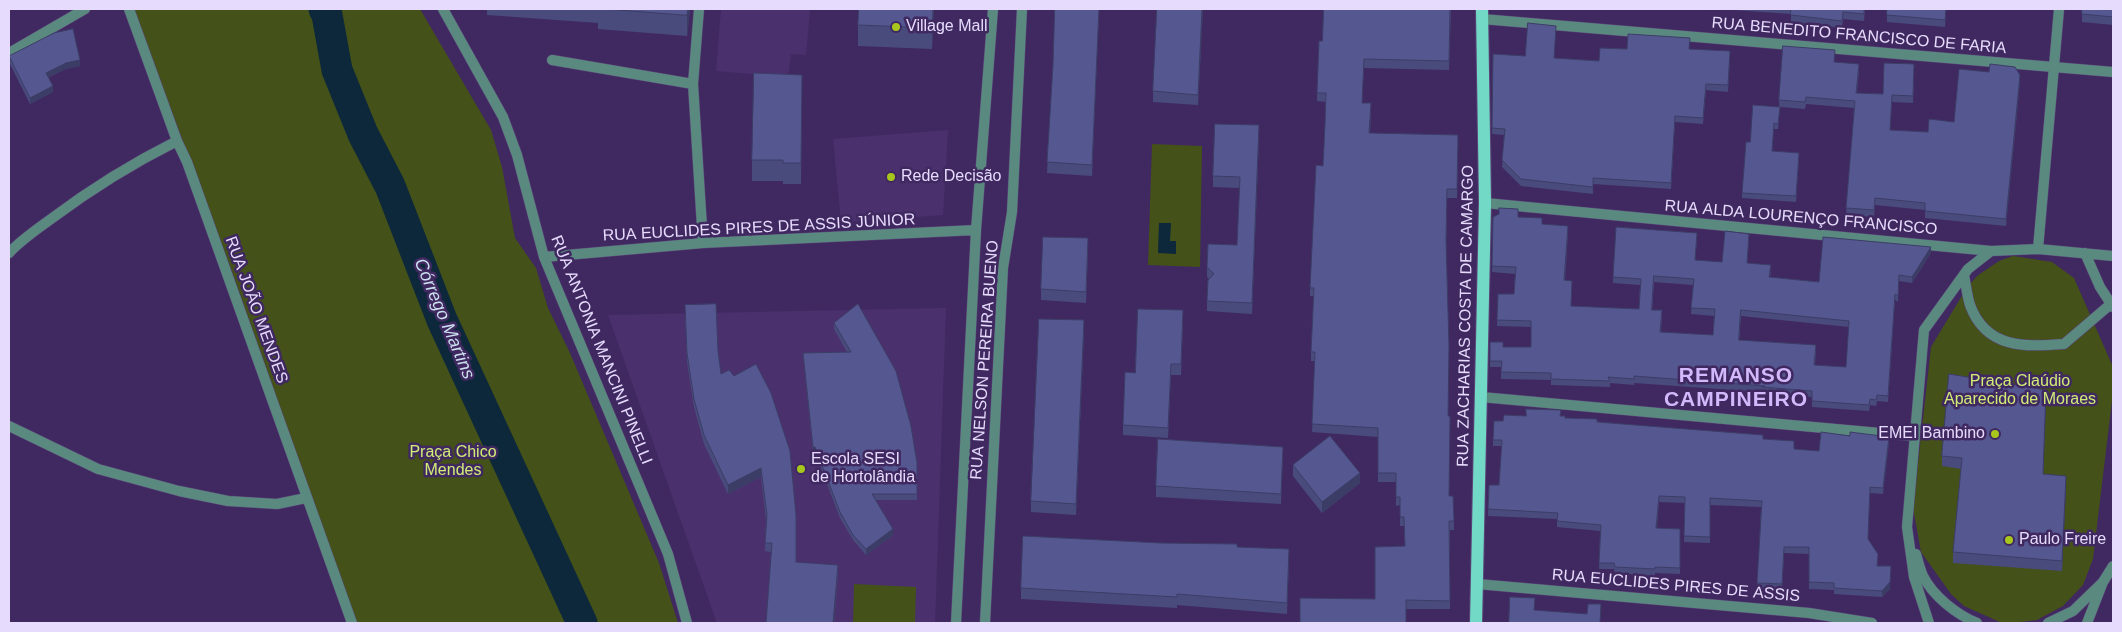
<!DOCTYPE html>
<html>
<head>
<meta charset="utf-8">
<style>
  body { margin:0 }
  #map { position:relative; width:2122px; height:632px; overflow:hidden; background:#402960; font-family:Arial,sans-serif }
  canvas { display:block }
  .frame { position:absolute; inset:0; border:10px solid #e6dbfc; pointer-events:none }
</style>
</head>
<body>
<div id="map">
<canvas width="2122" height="632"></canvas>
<div class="frame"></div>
</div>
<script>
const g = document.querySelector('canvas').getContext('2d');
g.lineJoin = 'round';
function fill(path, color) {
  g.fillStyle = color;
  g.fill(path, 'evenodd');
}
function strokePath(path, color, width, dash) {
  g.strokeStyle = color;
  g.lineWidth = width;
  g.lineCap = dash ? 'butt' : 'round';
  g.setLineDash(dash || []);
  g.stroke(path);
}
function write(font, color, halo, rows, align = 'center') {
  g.font = font + ' Arial,sans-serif';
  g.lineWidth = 5;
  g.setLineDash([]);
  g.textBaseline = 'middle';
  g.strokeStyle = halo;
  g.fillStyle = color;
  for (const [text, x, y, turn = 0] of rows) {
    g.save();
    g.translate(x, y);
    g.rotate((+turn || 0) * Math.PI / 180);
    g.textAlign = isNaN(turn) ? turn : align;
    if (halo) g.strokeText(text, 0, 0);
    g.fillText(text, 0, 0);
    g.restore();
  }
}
fill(new Path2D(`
  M721,9H810L806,55L791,54L788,77L716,71Z
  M948,130L943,215L841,222L833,139Z
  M946,308L935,623H717L608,315Z`), '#4a316e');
fill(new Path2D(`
  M133,9H420L491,130L502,167L515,238L536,268L548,308L570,353L659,563L678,623H356L233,274Z
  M1152,144L1202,146L1200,267L1148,265Z
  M2013,256L2052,262L2074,278L2113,367V392L2093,559L2083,585L2063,606L2037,620L2012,623H2002L1964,606L1951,594L1921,552L1913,508L1931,347L1966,289L1977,276L1999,261Z
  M854,584L916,587L915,623H853Z`), '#445119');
fill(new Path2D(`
  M1159,223H1171L1170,241H1176V254L1158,253Z`), '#0c283a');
strokePath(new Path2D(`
  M324,9L327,15L337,70L363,134L390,186L442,320L582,623`), '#0c283a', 31);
const minor = new Path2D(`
  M129,9L177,141L187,162L352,623
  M443,9L503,117L517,155L544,257L668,554L687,623
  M699,9L693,84L703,243
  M1482,19L2113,72
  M9,53L85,9
  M552,60L693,84
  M1485,203L1991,251L2038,249L2113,256
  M2038,249L2059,9
  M9,253C21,240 36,230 51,219C91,189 133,163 177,141
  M2085,253L2100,287L2113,307
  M544,257L703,243L976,230
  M1964,275C1966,285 1967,296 1970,305C1986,349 2025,347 2064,344L2112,303
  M1481,397L1913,436
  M9,426L98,469L179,491L228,501L277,504L306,498
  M1916,554C1918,561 1920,569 1923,576C1933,596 1957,615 1977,623
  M1477,584L1809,613L1872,623
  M956,623L976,230L993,9
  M985,623L1003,268L1012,212L1022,9
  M1929,623L1914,577L1907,527L1924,330L1968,269L1991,251
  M2048,623L2073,611L2103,582
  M2087,623L2103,582L2113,566`);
const primary = new Path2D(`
  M1476,623L1485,203L1482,9`);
strokePath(minor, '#5b4579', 11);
strokePath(primary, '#5b4579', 14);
strokePath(minor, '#5a8980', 10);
strokePath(primary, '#72d9c7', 12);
fill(new Path2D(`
  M487,9H690L687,36L598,29V23L487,15Z
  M934,9L932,49L858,46V25Z
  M1055,9H1099L1092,176L1047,173L1053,65Z
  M1203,9L1198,105L1153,102V91Z
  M1451,9L1449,70L1364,68L1362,103L1371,111L1370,133L1458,135L1457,198H1447L1446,243L1449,496H1453L1454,530H1450V609H1406L1375,599L1405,546L1404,526H1400V505L1396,506V482H1378V437L1312,432L1315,361H1311V352L1314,296H1310V288L1323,166L1326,102L1317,101V93L1322,41Z
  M1720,9H1865L1864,21L1843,19L1842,28L1791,22V14Z
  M1887,9H1946L1945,27L1887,22Z
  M2113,9V25L2082,22V14Z
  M1556,32L1554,58L1599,61L1627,49H1689L1730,58L1728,92L1706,90L1703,124L1675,122L1671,189L1593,184V194L1521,186L1502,167L1504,135L1492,134L1493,54L1525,56Z
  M9,56L80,66L66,69L49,77L53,92L30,104L9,62Z
  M1834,62L1859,71L1857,93L1883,94L1914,71L1913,103L1892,102L1890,130L1928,132L1954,122L2020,82L2006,226L1925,218V210L1875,205L1874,217L1846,215L1854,108L1806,104L1805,109L1780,107L1778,129H1774L1772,151L1799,159L1796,202L1742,198V193L1750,142L1779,107V100Z
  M802,75L801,184H783V181H752V160Z
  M1259,136L1252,314L1207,311V301L1209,279L1207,277V267L1237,245L1240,188L1213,187V176Z
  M1493,217H1518L1568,232L1565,280L1571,306L1639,309L1640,285L1613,283V277L1697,239L1695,260L1722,262L1749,240L1747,263L1771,272L1770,277L1819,282L1931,253L1912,283L1899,281L1898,302L1895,300L1888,402L1877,401L1876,406L1870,405L1869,411L1812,407V397L1762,393V392L1634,383V385L1610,383V387L1551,385V380L1501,379V367H1490V342L1503,347H1531V327L1497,326L1498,294H1514L1515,274L1492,272ZM1654,282L1693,285L1691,314L1714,316L1713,335L1661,332L1662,316L1652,310ZM1741,316L1849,327L1846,367L1815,365L1816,351L1739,340Z
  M1088,249L1086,303L1041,300V289Z
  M685,313L718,351L721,374L729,370L796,562L838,573L834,623L771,552L765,551L766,520L761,477L728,494L704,444L694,407L687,362Z
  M1183,321L1181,375H1171L1168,438L1123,435V425L1135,373Z
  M834,323L917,463V500H875L893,535L866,555L853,540L840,518L815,452L813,453L803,353L847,352L834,329Z
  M1084,331L1076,515L1031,512V501Z
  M2046,401L2043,474L2066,486L2062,571L1953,563V552L1961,469L1942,466V456Z
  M1526,416H1561L1565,418L1763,439L1794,449L1819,451L1889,443L1883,494L1870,493L1868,539L1878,566L1890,589L1882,597L1834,594V590L1809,589V554L1784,553L1782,591L1757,589L1761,507L1710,505V543L1684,542L1685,503L1659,502L1657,528L1680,529V574L1655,573V576L1615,573L1614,569H1599L1600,531L1557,527V519L1488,516L1489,485H1499L1502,446H1493V440L1503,421Z
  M1283,447L1281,504L1156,497V486Z
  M1293,465L1360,483L1322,513L1293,476Z
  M1237,547L1289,560L1287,614L1177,605V608L1021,599V588Z`), '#494b7d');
fill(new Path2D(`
  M688,9H690L687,36V15Z
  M933,9H934L932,49V28Z
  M1099,9L1092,176V165Z
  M1202,9H1203L1198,105V95Z
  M80,60V66L66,69L46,78V73L66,63Z
  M2020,75V82L2006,226V219Z
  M53,86V92L30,104V98Z
  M1259,125V136L1252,314V303Z
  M1931,247V253L1912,283V277Z
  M1084,320V331L1076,515V504Z
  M1889,437V443L1883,494V488Z
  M813,447H815V452L813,453Z
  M761,468V477L728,494V485Z
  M1360,473V483L1322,513V502Z
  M2066,476V486L2062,571V561Z
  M893,529V535L866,555V549Z
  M838,565L834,623H833Z
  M1891,566L1890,589L1882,597V591Z`), '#3c3d66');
const building = new Path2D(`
  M606,9H688L687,15Z
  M859,9H933L932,28L858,25Z
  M1055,9H1099L1092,165L1047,162L1053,65Z
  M1157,9H1202L1198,95L1153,91Z
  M1324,9H1450L1449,61L1364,59L1362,103H1371L1369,133L1458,135L1457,189H1447L1446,240L1449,346L1448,416H1450L1449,496H1453L1454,521H1449L1450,601L1406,600V623H1300V598L1375,599V547L1405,546L1404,517H1400V497H1396V473H1378V428L1312,424L1315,352H1311L1314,288H1310L1316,165L1323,166L1325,125L1326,93H1317L1319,41H1322Z
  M1791,9H1864V14L1843,12L1842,21L1791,15Z
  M1887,9H1946L1945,20L1887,15Z
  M2082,9H2113V17L2082,14Z
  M1528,23L1556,26L1554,58L1599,61L1600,48L1627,49L1628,34L1690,38L1689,49L1730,51L1728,85L1706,84L1703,118L1675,116L1671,183L1593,178V187L1521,179L1502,160L1505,129L1492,128L1493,54L1525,56Z
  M73,29L80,60L66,63L46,73L53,86L30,98L9,56L54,33Z
  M1783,46L1835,50L1834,62L1859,64L1856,93L1883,94L1884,63L1914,64L1913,96L1892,95L1890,130L1928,132L1929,119L1954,122L1959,69L1989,72L1990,64L2015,67L2020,75L2006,219L1925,211V203L1875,198L1874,210L1846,208L1855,101L1806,97L1805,102L1779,100Z
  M754,73L802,75L801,163H783V160H752Z
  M1753,105L1780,107L1778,124L1774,123L1772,151L1799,153L1796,196L1742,193L1746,142H1750Z
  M1215,124L1259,125L1252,303L1207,301L1208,280L1214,274L1207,267L1208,244L1237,245L1240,177L1213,176Z
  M1499,208L1518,209V217L1542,218V224L1568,226L1564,280L1572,281L1571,306L1639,309L1641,279L1613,277L1616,227L1697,233L1695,260L1722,262L1725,231L1749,234L1747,263L1771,265L1769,277L1819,282L1823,237L1931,247L1912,277L1899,275L1898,296L1895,294L1888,396L1877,395L1876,400L1870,399L1869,405L1812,401V391L1762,387L1765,386L1634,376V379L1608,377L1610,381L1551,379V373L1501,372L1502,361H1490V342H1503V347H1531V321L1497,320L1498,294H1514L1516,267L1492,266L1493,217L1499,214ZM1654,276L1694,279L1691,308L1715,309L1713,335L1660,332L1662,310H1652ZM1741,310L1849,321L1846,367L1814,365L1816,345L1739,340Z
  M1043,237L1088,238L1086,292L1041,289Z
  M716,304L718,351L721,374L729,370L734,376L756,364L771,393L790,451L796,515V562L838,565L833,623H766L772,543H765L767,515L761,468L728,485L704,435L694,399L687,353L685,305Z
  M858,304L896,371L911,426L917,463V494H872L893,529L866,549L853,535L840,512L815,447H813L803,353L851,352L834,323Z
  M1138,309L1183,310L1181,364H1171L1168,428L1123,425L1125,372L1135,373Z
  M1039,319L1084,320L1076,504L1031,501Z
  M1949,374L2046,390L2043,474L2066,476L2062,561L1953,552L1962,458L1942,456Z
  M1526,409L1561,410L1560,416H1565V418L1597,419V422L1763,435V439L1794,441V449L1819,451L1821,432L1850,436V432L1889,437L1883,488L1870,487L1868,539L1878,554L1877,566H1891L1890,582L1882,591L1834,588V583L1809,582V547H1784L1782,584L1757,583L1762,501L1710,498V537L1684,536L1685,497L1659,496L1656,528L1680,529V568L1655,567V569L1615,567L1614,563H1599L1601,525L1557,521L1558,513L1488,509L1489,485H1499L1502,440H1493L1494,421H1503L1504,415L1526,416Z
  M1330,436L1360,473L1322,502L1293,465Z
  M1158,439L1283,447L1281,494L1156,486Z
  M1023,536L1161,543L1237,544V547L1289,549L1287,603L1177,594V597L1021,588Z
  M1510,597L1535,598L1534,610L1587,614L1588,604H1601L1600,623H1608H1509Z`);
fill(building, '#555791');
strokePath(building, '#3c3d66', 1);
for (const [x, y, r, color] of [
  [896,27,5,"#a8c71d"],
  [891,177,5,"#a8c71d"],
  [1995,434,5,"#a8c71d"],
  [801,469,5,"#a8c71d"],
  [2009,540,5,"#a8c71d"]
]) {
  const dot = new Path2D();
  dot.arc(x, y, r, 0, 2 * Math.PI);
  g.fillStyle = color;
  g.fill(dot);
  strokePath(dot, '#402960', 2);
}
write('16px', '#e6dbfc', '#402960', [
  ["Village Mall",906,27],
  ["Rede Decisão",901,177],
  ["EMEI Bambino",1985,434,"right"],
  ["Escola SESI",811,460],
  ["de Hortolândia",811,478],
  ["Paulo Freire",2019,540]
], 'left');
write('16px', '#e6dbfc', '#402960', [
  ["RUA BENEDITO FRANCISCO DE FARIA",1859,36,5],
  ["RUA ALDA LOURENÇO FRANCISCO",1801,218,5],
  ["RUA EUCLIDES PIRES DE ASSIS JÚNIOR",759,228,-3],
  ["RUA JOÃO MENDES",256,310,70],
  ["RUA ZACHARIAS COSTA DE CAMARGO",1466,316,-89],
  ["RUA ANTONIA MANCINI PINELLI",601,350,68],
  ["RUA NELSON PEREIRA BUENO",985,360,-86],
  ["RUA EUCLIDES PIRES DE ASSIS",1676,586,5]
]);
write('16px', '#d1ed77', '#402960', [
  ["Praça Claúdio",2020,382],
  ["Aparecido de Moraes",2020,400],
  ["Praça Chico",453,453],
  ["Mendes",453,471]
]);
write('italic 18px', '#cbdfee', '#402960', [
  ["Córrego Martins",444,319,67]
]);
g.letterSpacing = '1px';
write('bold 21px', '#d1b9fb', '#402960', [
  ["REMANSO",1736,376],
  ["CAMPINEIRO",1736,400]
]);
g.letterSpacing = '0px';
</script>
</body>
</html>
